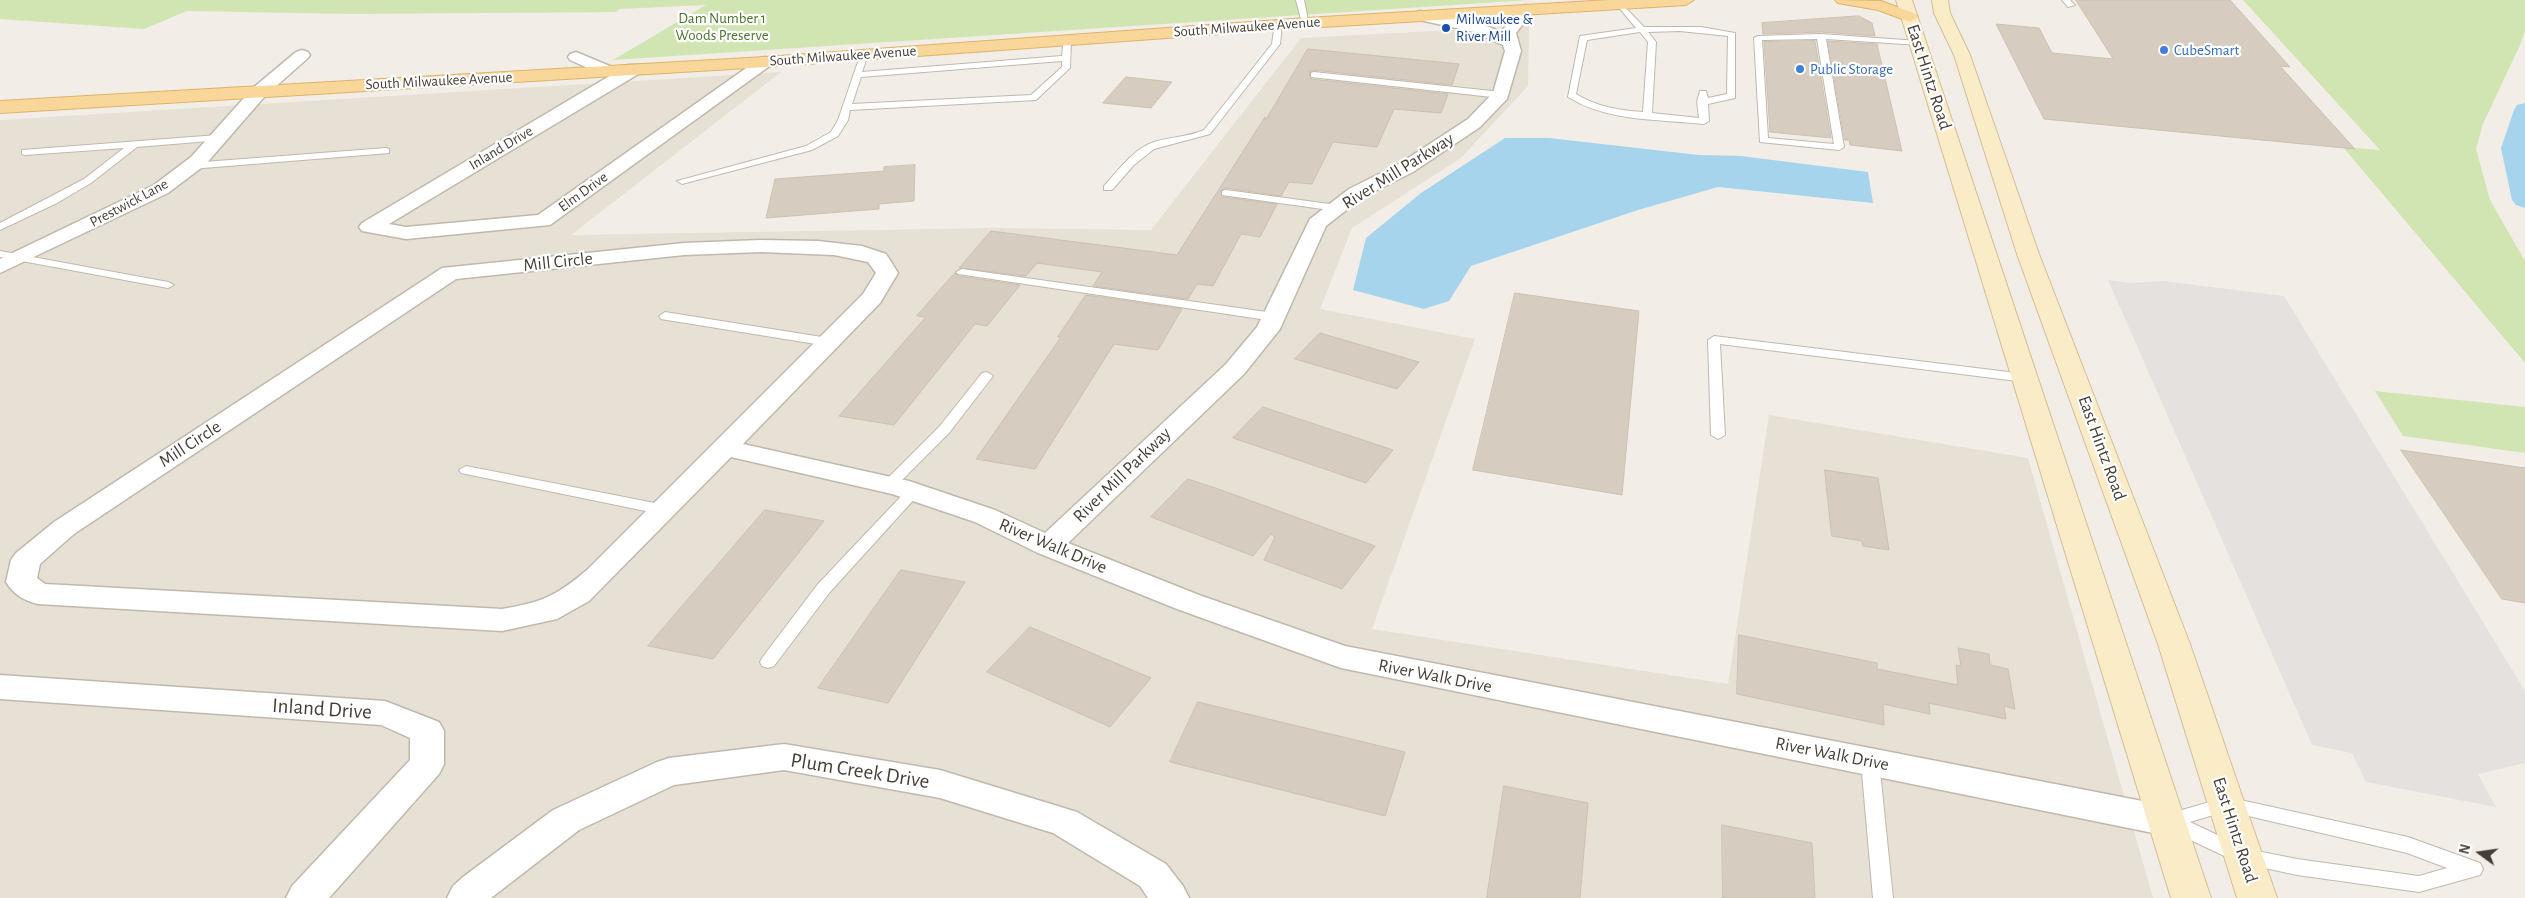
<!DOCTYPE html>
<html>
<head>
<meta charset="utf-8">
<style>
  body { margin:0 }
  #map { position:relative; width:2525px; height:898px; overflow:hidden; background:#f2eee7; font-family:"Alegreya Sans",sans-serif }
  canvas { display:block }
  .north { position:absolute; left:2455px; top:828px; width:50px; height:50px; -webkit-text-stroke:4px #fff; paint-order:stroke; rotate:284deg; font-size:14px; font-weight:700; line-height:20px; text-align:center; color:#453e36 }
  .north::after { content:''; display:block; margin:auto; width:18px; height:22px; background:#453e36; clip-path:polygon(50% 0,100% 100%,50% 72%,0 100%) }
</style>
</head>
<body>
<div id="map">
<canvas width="2525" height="898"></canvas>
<div class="north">N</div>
</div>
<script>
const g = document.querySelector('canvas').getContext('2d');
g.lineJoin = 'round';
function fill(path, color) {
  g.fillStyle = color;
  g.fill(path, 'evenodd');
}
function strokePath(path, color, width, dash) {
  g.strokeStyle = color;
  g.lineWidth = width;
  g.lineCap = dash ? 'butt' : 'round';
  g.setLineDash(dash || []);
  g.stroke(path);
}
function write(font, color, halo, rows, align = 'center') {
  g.font = font + ' "Alegreya Sans",sans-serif';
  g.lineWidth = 4.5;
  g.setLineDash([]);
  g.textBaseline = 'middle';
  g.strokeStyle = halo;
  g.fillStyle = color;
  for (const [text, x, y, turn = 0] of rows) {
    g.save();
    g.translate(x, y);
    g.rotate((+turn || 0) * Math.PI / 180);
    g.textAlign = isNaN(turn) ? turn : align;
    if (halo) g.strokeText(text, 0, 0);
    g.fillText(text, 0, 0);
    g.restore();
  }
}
fill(new Path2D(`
  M1529,26L1528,86L1461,158L1352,228L1320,309L1475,339L1372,629L1728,684L1769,415L2028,458L2153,898H0V120L781,72L571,235L995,228L1151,230L1301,38Z`), '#e6e0d5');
fill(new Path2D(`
  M0,0H1530L613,60L706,5L620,9L616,12L351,14L187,11L144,29L0,19Z
  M2243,0H2525V31L2520,45L2483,124L2476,149L2490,200L2525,261V363L2343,147L2380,150Z
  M2375,391L2525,407V453L2403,436Z`), '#d1e5b2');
fill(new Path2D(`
  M2108,280L2130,283L2163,281L2284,296L2525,691V763L2478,774L2496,807L2366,782L2352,753L2312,745Z`), '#e4e1df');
fill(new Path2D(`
  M1505,138H1549L1699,155L1741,156L1868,172L1873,203L1718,187L1638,210L1471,266L1449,301L1424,309L1353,290L1366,238L1421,193Z`), '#a6d4ec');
fill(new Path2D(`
  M2525,103V208L2516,205L2512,200L2501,148L2514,110L2517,105Z`), '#a6d4ec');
const building = new Path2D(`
  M2076,0H2230L2290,67L2280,66L2355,149L2044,119L1996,24L2039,28L2052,53L2113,59Z
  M1859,16L1872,23L1875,36L1821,32L1763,34L1762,23Z
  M1815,41L1831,138L1770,132L1764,42Z
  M1828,41L1877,44L1902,151L1850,145L1849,140H1845Z
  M1308,49L1459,64L1452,85L1314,70L1309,72L1311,79L1448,94L1441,113L1394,109L1377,147L1333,142L1312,184L1289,182L1281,196L1226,188L1221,190L1222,197L1277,204L1260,237L1241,234L1213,286L1197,284L1188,299L1093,286L1102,272L1037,263L1026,276L959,268L991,231L1177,255L1265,117L1266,119Z
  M1126,77L1172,82L1151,108L1103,103Z
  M915,165L914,201L879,204V209L766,218L775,179L884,171V167Z
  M955,273L958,276L1020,285L987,326L975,324L894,425L839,416L926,317L917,316Z
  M1515,293L1639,311L1622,495L1473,470Z
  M1086,295L1182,309L1158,350L1114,344L1035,469L976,459L1061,337H1058Z
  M1320,333L1419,362L1397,389L1295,359Z
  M1263,407L1393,450L1366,483L1233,438Z
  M2401,450L2525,468V603L2502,599Z
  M1825,470L1878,478L1889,550L1863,546L1862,541L1832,536Z
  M1188,479L1224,491L1375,546L1342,589L1264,560L1275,537L1271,534L1253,556L1151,517Z
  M765,510L824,521L713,659L648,646Z
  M901,570L965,582L888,703L818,688Z
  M1030,627L1151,678L1110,727L987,672Z
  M1739,635L1877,663V669L1958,685L1956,665L1961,666L1958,648L1989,654L1990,665L2008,669L2015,709L2004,706L2006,719L1929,703L1930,714L1883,704L1884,725L1737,694Z
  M1198,702L1405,752L1385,816L1170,762Z
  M1504,786L1588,803L1580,898H1487Z
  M1722,825L1812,843L1815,898H1723Z`);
fill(building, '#d6ccc0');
strokePath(building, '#cec0b1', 1);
const lane = new Path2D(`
  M1296,0H1304L1309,25L1302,23Z
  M2062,0H2070L2075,5L2068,7Z
  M1620,2L1644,27H1701L1735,33V98L1708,104L1709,121L1704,124C1658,119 1608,122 1568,97L1580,36L1636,28L1616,4ZM1680,31L1728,36L1727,94L1708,98L1706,91H1700L1697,102L1699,118L1652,113L1656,42L1648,32ZM1640,32L1648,42L1643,112C1617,110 1598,107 1576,94L1587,40Z
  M1275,23L1282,25L1280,44L1210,134L1154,149L1134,165L1112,190H1104V186C1119,170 1133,149 1154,142C1170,137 1188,137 1204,130L1272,44Z
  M1821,34L1919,41L1923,43L1919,45L1826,39L1844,147L1839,150L1760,142L1754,38L1758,36ZM1817,39L1834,144L1768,138L1762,40Z
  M1064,38L1071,40L1070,68L1036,100L850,110L848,120L838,136L812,150L682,184L677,181L806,146L831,132L838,120L861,53L868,55L862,72L1062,56ZM1062,61V67L1031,95L852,104L861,77Z
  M1314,72L1501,92L1506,95L1501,98L1311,77V73Z
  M218,135L223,138L221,140L137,147L91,183L57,203L0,230V223L84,179L124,148L25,155L22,154V150Z
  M386,148L389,149V153L191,169L186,166L191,163Z
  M1226,190L1337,205L1342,208L1337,211L1222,195V191Z
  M0,251L168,282L174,285L168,288L0,257Z
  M962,269L1274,313L1280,317L1274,321L958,274L956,272Z
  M665,312L828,338L834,342L828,346L661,319L659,316Z
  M1714,336L2025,374L2031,378L2025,382L1720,344L1725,435L1718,439L1711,435L1708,340Z
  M987,372L993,376L949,433L894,488H884L882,485L884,482L939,427L982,373Z
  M466,466L665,505L672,510L665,515L461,473L459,470Z
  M913,488L920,492L918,495L830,592L774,666L768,668L762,666L760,662L762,658L818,584L908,489Z
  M1870,754L1876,756L1879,761L1893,898H1873L1861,761L1864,756Z
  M2227,797L2408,837L2480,863L2483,869L2480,875L2419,892L2297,875L2237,862L2161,826L2159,821L2161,816ZM2227,811L2407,853L2447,868L2419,876L2297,859L2247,849L2190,822Z`);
const street = new Path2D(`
  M1526,5L1534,10L1516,33L1521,51L1507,99L1480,127L1413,172L1363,197L1326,226L1280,329L1244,374L1068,543L1199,595L1345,646L2168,806L2181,811L2186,821L2181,831L2168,836L1341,668L1177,609L1038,553L975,522L892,494L731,457L589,601L557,619L502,631L38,604C25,601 13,594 6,582L11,560L16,553L54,522L442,268L684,243L761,240L818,241L862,246L886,254L898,273L880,303L743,444L909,481L995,510L1045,533L1226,364L1257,327L1310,219L1349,189L1399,164L1468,119L1493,93L1505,51L1503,45L1474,32L1415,19L1412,16L1415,13L1420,11L1484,25L1501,32L1521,7ZM761,252L834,255L868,262L876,273L863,294L587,570C555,597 542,602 502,609L45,584L37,578L40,564L74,534L456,279L684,255Z
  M302,50L308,52L310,55L308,58L265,96L205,165L168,193L0,273V259L154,185L191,157L253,88L296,52Z
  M576,52L612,67L614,71L612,75L606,76L570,60L568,57L570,54Z
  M765,57L773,62L771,65L550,225L406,239L362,231L359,227L362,223L628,65H640L642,69L640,73L389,224L406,227L538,215L759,59Z
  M0,675L385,701L439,722L444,731V764L439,774L329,898H286L292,886L410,760V738L381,725L0,699Z
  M784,744L940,770L1077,812L1166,864L1183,886L1189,898H1148L1140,886L1053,833L940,798L784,770L674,785L579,830L491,898H447L453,886L463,877L553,810L657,762L669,758Z`);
const secondary = new Path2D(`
  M1896,0H1912L2211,898H2171Z
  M1932,0H1948L1950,13L1970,55L2039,254L2190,644L2277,898H2237L2158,644L2017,254L1954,55L1934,13Z`);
const primary = new Path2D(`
  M1609,0H1694L1686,5L1306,28L765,67L0,113V101L765,57L1306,18Z
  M1835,0L1881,1L1916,14L1918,17L1910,22L1878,10L1838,3Z`);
strokePath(lane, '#c0b8ad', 2);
strokePath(street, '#c0b8ad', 3);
strokePath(secondary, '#d0be98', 2);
strokePath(primary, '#ddb36a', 2);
fill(lane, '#fff');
fill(street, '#fff');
fill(secondary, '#fbecc8');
fill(primary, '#f9d79a');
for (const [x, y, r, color] of [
  [1446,28,5,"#1a4fb4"],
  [2164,50,5,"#3f7fe0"],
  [1800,69,5,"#3f7fe0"]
]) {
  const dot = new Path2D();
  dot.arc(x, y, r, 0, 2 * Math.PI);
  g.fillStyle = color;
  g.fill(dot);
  strokePath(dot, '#fff', 2);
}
write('15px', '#4c742d', '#fff', [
  ["Dam Number 1",722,18],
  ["Woods Preserve",722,35]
]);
write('15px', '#164399', '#fff', [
  ["Milwaukee &",1456,19],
  ["River Mill",1456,36]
], 'left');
write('15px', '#453e36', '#fff', [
  ["South Milwaukee Avenue",1247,27,-4],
  ["South Milwaukee Avenue",843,56,-4],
  ["South Milwaukee Avenue",439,81,-3],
  ["Inland Drive",501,148,-31],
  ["Elm Drive",583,192,-36],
  ["Prestwick Lane",129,203,-28]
]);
write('15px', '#366cbe', '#fff', [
  ["CubeSmart",2174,50],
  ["Public Storage",1810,69]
], 'left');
write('18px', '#453e36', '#fff', [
  ["East Hintz Road",1929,77,72],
  ["River Mill Parkway",1398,171,-32],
  ["Mill Circle",558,262,-6],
  ["Mill Circle",190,444,-33],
  ["East Hintz Road",2102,448,70],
  ["River Mill Parkway",1122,475,-44],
  ["River Walk Drive",1053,546,23],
  ["River Walk Drive",1435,676,11],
  ["River Walk Drive",1832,754,11],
  ["East Hintz Road",2235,830,72]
]);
write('21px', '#453e36', '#fff', [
  ["Inland Drive",322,709,4],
  ["Plum Creek Drive",860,771,9]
]);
</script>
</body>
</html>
